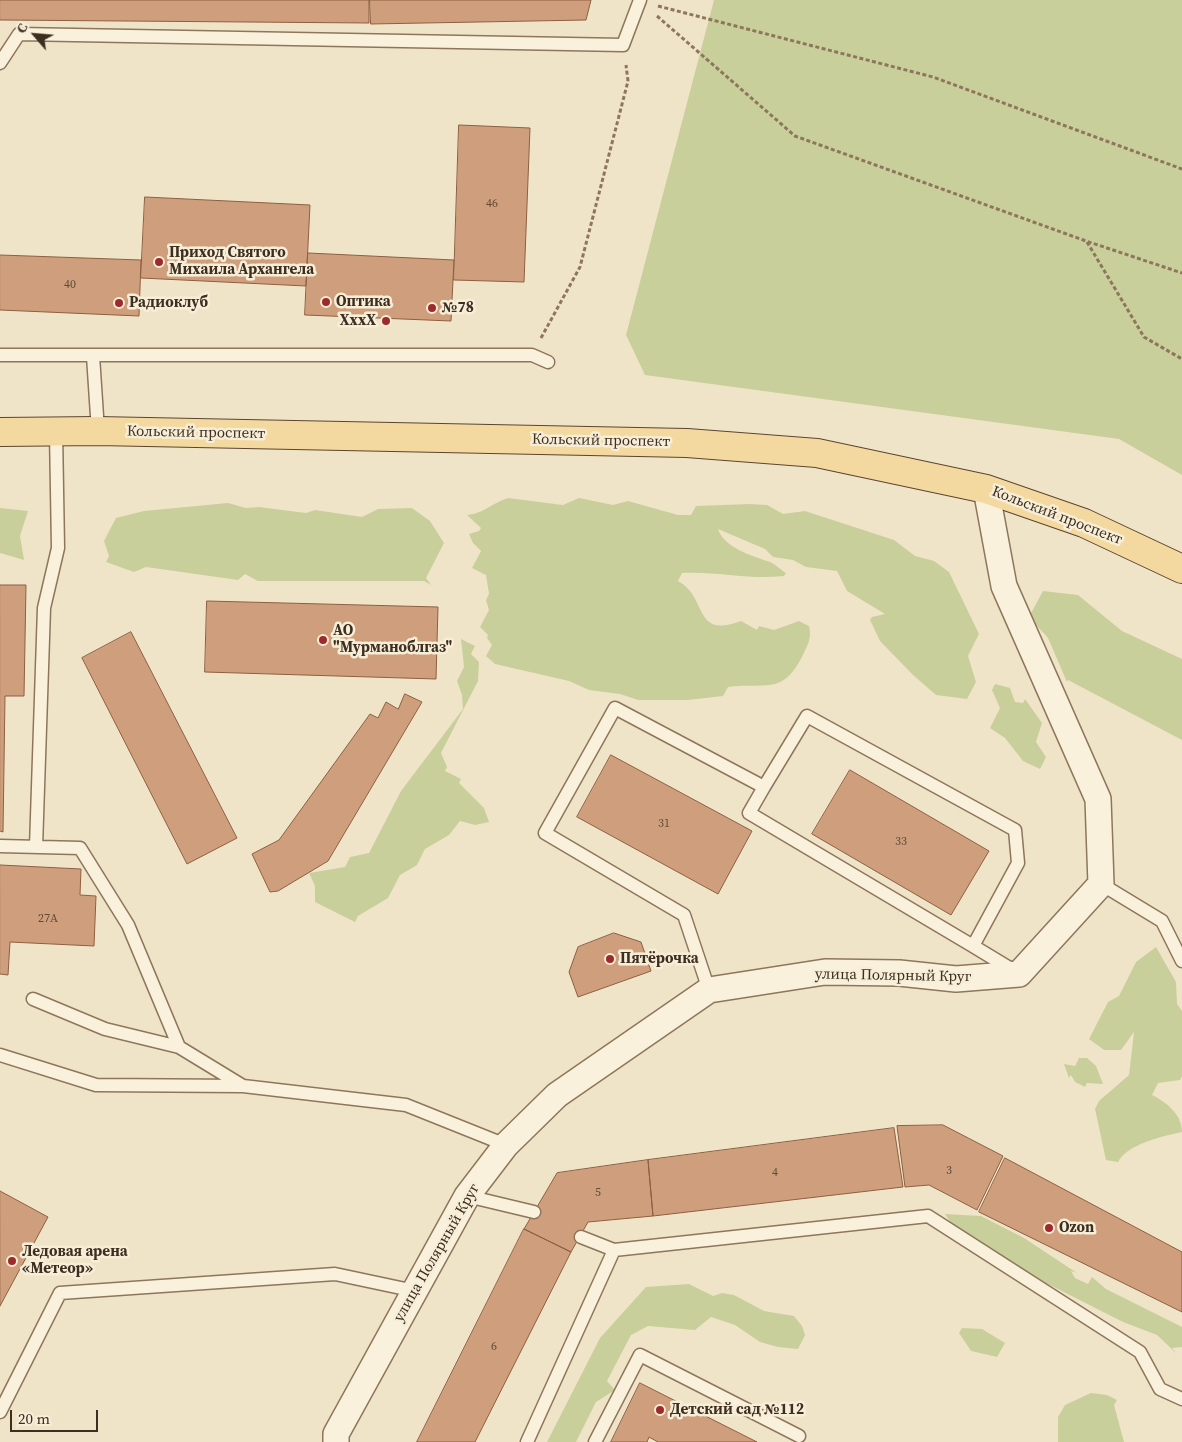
<!DOCTYPE html>
<html>
<head>
<meta charset="utf-8">
<style>
  body { margin:0 }
  #map { position:relative; width:1182px; height:1442px; overflow:hidden; background:#f0e4c8; font-family:"Source Serif 4",serif }
  canvas { display:block }
  .north { position:absolute; left:10px; top:10px; width:50px; height:50px; -webkit-text-stroke:4px #f7eed8; paint-order:stroke; rotate:297deg; font-size:14px; font-weight:700; line-height:20px; text-align:center; color:#3d2e20 }
  .north::after { content:''; display:block; margin:auto; width:18px; height:22px; background:#3d2e20; clip-path:polygon(50% 0,100% 100%,50% 72%,0 100%) }
  .scale { position:absolute; left:10px; top:1410px; width:88px; height:22px; box-sizing:border-box; border:2px solid #3d2e20; border-top:0; padding-left:6px; font-size:15px; line-height:18px; white-space:nowrap; color:#3d2e20; -webkit-text-stroke:4px #f7eed8; paint-order:stroke }
</style>
</head>
<body>
<div id="map">
<canvas width="1182" height="1442"></canvas>
<div class="north">С</div>
<div class="scale">20 m</div>
</div>
<script>
const g = document.querySelector('canvas').getContext('2d');
g.lineJoin = 'round';
function fill(path, color) {
  g.fillStyle = color;
  g.fill(path, 'evenodd');
}
function strokePath(path, color, width, dash) {
  g.strokeStyle = color;
  g.lineWidth = width;
  g.lineCap = dash ? 'butt' : 'round';
  g.setLineDash(dash || []);
  g.stroke(path);
}
function write(font, color, halo, rows, align = 'center') {
  g.font = font + ' "Source Serif 4",serif';
  g.lineWidth = 5;
  g.setLineDash([]);
  g.textBaseline = 'middle';
  g.strokeStyle = halo;
  g.fillStyle = color;
  for (const [text, x, y, turn = 0] of rows) {
    g.save();
    g.translate(x, y);
    g.rotate((+turn || 0) * Math.PI / 180);
    g.textAlign = isNaN(turn) ? turn : align;
    if (halo) g.strokeText(text, 0, 0);
    g.fillText(text, 0, 0);
    g.restore();
  }
}
fill(new Path2D(`
  M714,0H1182V475L1119,439L645,375L626,335Z
  M508,498L563,505L579,498L613,505L628,501L678,515H691L696,506L750,504L767,505L783,514L805,511L894,540L915,556L934,561L949,572L979,634L968,656L976,682L967,699L936,695L913,675L880,641L870,620L872,617L885,614L847,591L837,571L806,567L793,560L773,557L765,549L718,529C724,548 753,556 770,562C775,564 781,570 786,573L784,576C750,580 716,571 682,573L678,581C709,598 692,639 741,621L757,630L759,626L774,630L799,621L809,626C812,638 808,644 803,655C782,696 768,682 728,687L723,696L688,700H638L620,694L589,690L569,681L495,664L486,656L492,645L487,638L488,635L480,627L489,610L486,600L489,594L486,575L472,568L481,551L473,543L469,534L479,531L481,528L467,515C485,513 490,504 508,498Z
  M228,503L246,508L259,507L306,513L315,510L362,517L378,509L412,508L430,521L444,543L426,578L431,585L424,581H258L245,574L238,580L146,567L134,572L106,562L109,556L104,541L116,518L144,511Z
  M0,508L28,511L20,536L24,560L0,553Z
  M1043,591L1078,595L1122,631L1182,659V740L1068,680L1067,682L1048,638L1029,617Z
  M461,639L475,646L471,654L479,662L478,681L441,753L447,767L445,771L461,779L459,783L484,808L489,822L475,825L460,821L449,835L425,849L417,865L400,875L388,898L358,916L355,922L315,902V886L309,873L345,867L350,857L369,853L401,791L463,709L462,695L457,681L464,667Z
  M995,684L1010,688L1015,702L1023,703L1025,699L1042,723L1036,742L1046,757L1040,769L1023,761L1005,738L990,728L1000,708L992,690Z
  M1156,947L1176,982L1177,1004L1182,1011V1076L1180,1080L1158,1083L1152,1095C1166,1102 1182,1114 1182,1132C1164,1136 1127,1144 1118,1162L1106,1160L1095,1109L1099,1101L1129,1075L1134,1032L1121,1050H1104L1089,1039L1108,1002L1119,996L1136,962Z
  M1079,1058H1087L1096,1066L1103,1084L1087,1083L1085,1087L1075,1082L1071,1075L1069,1078L1064,1064L1075,1066Z
  M945,1214L981,1216L1024,1238L1077,1273L1071,1271L1075,1278L1088,1284L1092,1277L1106,1289L1182,1327V1347L1172,1348L1177,1354L1157,1335L1123,1322L1040,1280H1032L954,1228Z
  M689,1284L713,1296L722,1293L734,1295L764,1311L794,1316L802,1326L805,1335L798,1349L778,1347L760,1342L735,1325L711,1317L695,1330L648,1326L631,1335L607,1381L615,1390L596,1402L576,1442H547L600,1338L646,1287Z
  M962,1328L982,1329L1005,1343L997,1357L971,1351L959,1333Z
  M1091,1393L1107,1395L1117,1400L1114,1405L1124,1442H1058V1417L1065,1405Z`), '#c9cf9b');
const building = new Path2D(`
  M0,0H369V23L0,20Z
  M370,0H591L586,20L371,24Z
  M459,125L530,128L524,282L454,280Z
  M145,197L310,205L306,286L141,278Z
  M308,253L454,260L451,321L305,315Z
  M0,255L141,260L139,316L0,310Z
  M0,585H26L24,696H5L3,832L0,831Z
  M207,601L438,607L436,679L205,672Z
  M131,632L237,838L187,864L82,658Z
  M405,694L422,702L328,861L278,891L270,892L252,854L279,840L370,714L378,718L386,702L398,709Z
  M611,755L752,831L718,894L577,817Z
  M850,770L989,851L951,915L812,834Z
  M0,865L81,869L80,895L96,896L94,946L10,942L8,975L0,974Z
  M614,933L641,942L651,971L578,997L569,972L578,947Z
  M943,1125L1003,1156L977,1210L929,1185L905,1187L897,1126Z
  M894,1128L903,1187L653,1216L648,1160Z
  M1005,1158L1182,1252V1312L979,1212Z
  M648,1160L653,1216L588,1222L571,1252L524,1229L557,1173Z
  M0,1191L48,1217L0,1306Z
  M524,1229L571,1252L475,1442H417Z
  M640,1383L757,1442H658L649,1437L647,1442H611Z`);
fill(building, '#cf9f7d');
strokePath(building, '#8d5f41', 1);
const lane = new Path2D(`
  M0,63L19,34L623,45L640,0
  M0,355H532L548,362
  M93,356L98,431
  M764,787L749,813L973,946
  M0,846L80,848L128,925L179,1047L105,1029L33,999
  M36,847L44,608L58,548L56,432
  M1101,884L1162,921L1182,961
  M709,990L684,915L545,833L615,708L764,787L807,716L1015,830L1018,863L973,946L1016,972
  M0,1055L96,1085L243,1086L179,1047
  M243,1086L406,1105L506,1145
  M467,1196L534,1212
  M581,1237L614,1250
  M0,1412L60,1293L335,1274L415,1291
  M527,1442L614,1250L928,1216L1140,1352L1160,1389L1182,1399
  M595,1442L640,1355L799,1436`);
const street = new Path2D(`
  M336,1442V1434L467,1196L506,1145L557,1095L709,990L825,972L899,973L956,979L1019,974L1101,884L1098,799L1004,586L986,489`);
const primary = new Path2D(`
  M0,432L98,431L687,443L817,453L986,489L1084,523L1182,569`);
strokePath(lane, '#8d765c', 15);
strokePath(street, '#8d765c', 28);
strokePath(primary, '#5b4430', 30);
strokePath(new Path2D(`
  M658,6L933,77L1182,169
  M657,16L795,136L1086,241L1182,273
  M1087,242L1144,337L1182,359
  M541,338L580,267L628,81L626,65`), '#8d765c', 3, [4, 2.5]);
strokePath(lane, '#faf1dc', 12);
strokePath(street, '#faf1dc', 25);
strokePath(primary, '#f3d9a0', 28);
for (const [x, y, r, color] of [
  [159,262,5,"#9e2a2b"],
  [326,302,5,"#9e2a2b"],
  [119,303,5,"#9e2a2b"],
  [432,308,5,"#9e2a2b"],
  [386,321,5,"#9e2a2b"],
  [323,640,5,"#9e2a2b"],
  [610,959,5,"#9e2a2b"],
  [1049,1228,5,"#9e2a2b"],
  [12,1261,5,"#9e2a2b"],
  [660,1410,5,"#9e2a2b"]
]) {
  const dot = new Path2D();
  dot.arc(x, y, r, 0, 2 * Math.PI);
  g.fillStyle = color;
  g.fill(dot);
  strokePath(dot, '#f7eed8', 2);
}
write('12px', '#624a37', null, [
  ["46",492,204],
  ["40",70,285],
  ["31",664,824],
  ["33",901,842],
  ["27А",48,919],
  ["3",949,1171],
  ["4",775,1173],
  ["5",598,1193],
  ["6",494,1347]
]);
write('bold 15px', '#3d2e20', '#f7eed8', [
  ["Приход Святого",169,253],
  ["Михаила Архангела",169,270],
  ["Оптика",336,302],
  ["Радиоклуб",129,303],
  ["№78",442,308],
  ["XxxX",376,321,"right"],
  ["AO",333,631],
  ["\"Мурманоблгаз\"",333,648],
  ["Пятёрочка",620,959],
  ["Ozon",1059,1228],
  ["Ледовая арена",22,1252],
  ["«Метеор»",22,1269],
  ["Детский сад №112",670,1410]
], 'left');
write('15px', '#3d2e20', '#f7eed8', [
  ["Кольский проспект",196,433,1],
  ["Кольский проспект",601,441,1],
  ["Кольский проспект",1057,516,21],
  ["улица Полярный Круг",893,976,1],
  ["улица Полярный Круг",437,1253,-60]
]);
</script>
</body>
</html>
